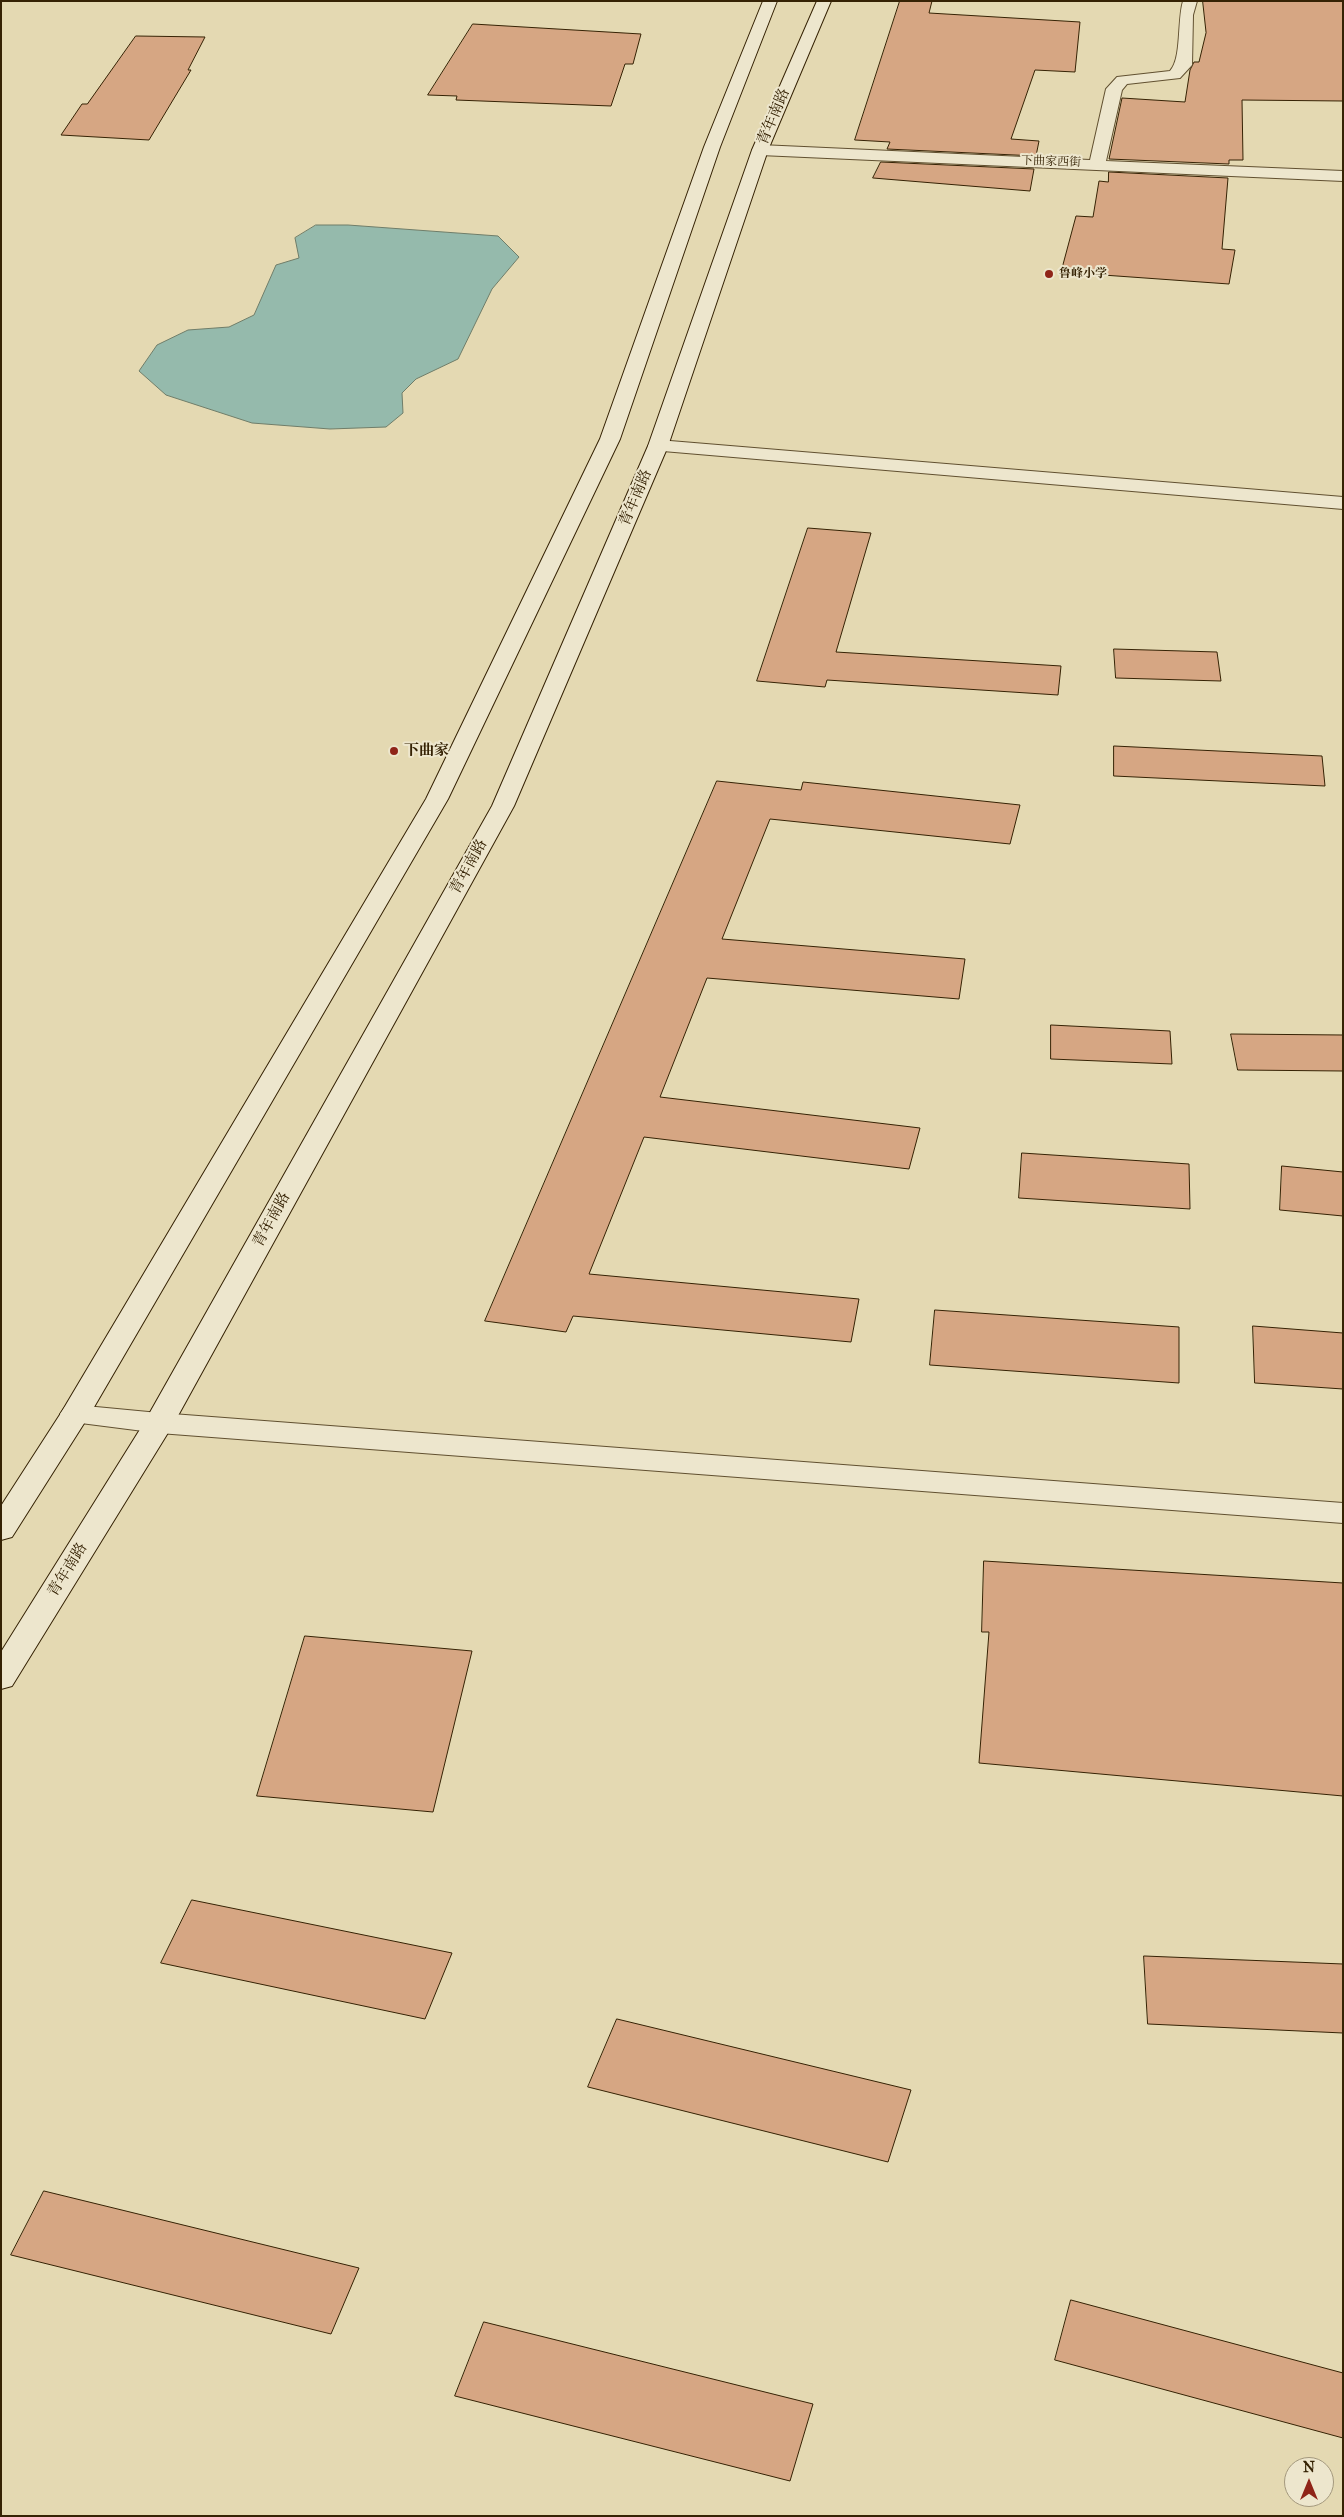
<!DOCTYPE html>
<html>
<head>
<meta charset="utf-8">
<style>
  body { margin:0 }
  #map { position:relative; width:1344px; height:2517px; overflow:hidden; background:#e4d9b2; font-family:"IM FELL Great Primer",serif }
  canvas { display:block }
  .frame { position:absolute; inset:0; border:2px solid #352204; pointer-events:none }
  .north { position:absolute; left:1284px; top:2457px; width:50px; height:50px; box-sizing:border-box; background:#ede6cd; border:1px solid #a3987d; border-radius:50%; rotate:0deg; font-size:14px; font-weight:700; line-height:20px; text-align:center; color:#352204 }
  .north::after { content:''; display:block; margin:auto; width:18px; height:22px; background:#8f2418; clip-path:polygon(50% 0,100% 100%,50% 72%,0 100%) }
</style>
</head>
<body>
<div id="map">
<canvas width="1344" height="2517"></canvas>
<div class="frame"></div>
<div class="north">N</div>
</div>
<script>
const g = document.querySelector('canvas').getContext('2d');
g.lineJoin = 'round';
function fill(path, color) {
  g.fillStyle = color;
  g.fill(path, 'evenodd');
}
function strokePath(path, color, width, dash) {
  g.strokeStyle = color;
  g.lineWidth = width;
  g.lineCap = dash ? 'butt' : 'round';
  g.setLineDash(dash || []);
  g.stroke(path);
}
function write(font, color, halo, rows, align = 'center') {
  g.font = font + ' "IM FELL Great Primer","Noto Serif SC",serif';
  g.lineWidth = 4;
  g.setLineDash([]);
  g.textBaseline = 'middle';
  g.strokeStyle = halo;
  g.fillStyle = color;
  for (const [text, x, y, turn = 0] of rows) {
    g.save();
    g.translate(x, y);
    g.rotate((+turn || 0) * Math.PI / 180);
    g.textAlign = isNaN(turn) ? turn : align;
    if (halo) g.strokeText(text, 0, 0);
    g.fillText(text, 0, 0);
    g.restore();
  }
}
const water = new Path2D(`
  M316,225H348L498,236L519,257L492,289L458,359L416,379L402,393L403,413L386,427L330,429L252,423L166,395L139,371L157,345L188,330L229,327L254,315L276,265L299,258L295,238Z`);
fill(water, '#95baac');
strokePath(water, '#6f7d69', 1);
const building = new Path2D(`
  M900,1H932L929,13L1080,22L1075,72L1035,70L1011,139L1039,141L1036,156L887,149L890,142L855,140Z
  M1203,1H1343V101L1242,100L1243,160H1229V164L1109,159L1122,98L1185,102L1190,70L1194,62H1199L1206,33Z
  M473,24L641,34L633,64H625L611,106L456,100L457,96L428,95Z
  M136,36L205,37L188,70H191L149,140L61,135L82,104H87Z
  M881,162L1034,169L1030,191L873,178Z
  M1109,172L1228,178L1222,249L1235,250L1229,284L1061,272L1076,216L1093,217L1099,181L1108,182Z
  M808,528L871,533L836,652L1061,666L1058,695L827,680L825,687L757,681Z
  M1114,649L1217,652L1221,681L1116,678Z
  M1114,746L1322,756L1325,786L1114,776Z
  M717,781L801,790L803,782L1020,805L1010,844L770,819L722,939L965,959L959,999L707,978L660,1097L920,1128L909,1169L644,1137L589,1274L859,1299L851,1342L573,1316L566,1332L485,1321Z
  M1051,1025L1170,1031L1172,1064L1051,1059Z
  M1231,1034L1343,1035V1071L1238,1070Z
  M1022,1153L1189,1164L1190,1209L1019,1198Z
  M1282,1166L1343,1172V1216L1280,1210Z
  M935,1310L1179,1327V1383L930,1365Z
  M1253,1326L1343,1333V1389L1255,1383Z
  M984,1561L1343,1583V1796L979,1763L989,1632H982Z
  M305,1636L472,1651L433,1812L257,1796Z
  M192,1900L452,1953L425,2019L161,1963Z
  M1144,1956L1343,1964V2033L1148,2024Z
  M617,2019L911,2090L888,2162L588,2087Z
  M44,2191L359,2268L331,2334L11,2255Z
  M1071,2300L1343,2373V2438L1055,2360Z
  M484,2322L813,2404L790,2481L455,2396Z`);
fill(building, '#d6a683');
strokePath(building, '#352204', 1);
const minor = new Path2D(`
  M1183,1H1197L1193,15L1192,65L1180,78L1127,84L1122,90L1106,161L1343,171V181L760,155L752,150L760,145L1090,160L1106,89L1117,77L1170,71C1182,58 1177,21 1183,1Z`);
const tertiary = new Path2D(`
  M658,440L1343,497V509L651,450L648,446L651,442Z
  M75,1405L159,1413L1343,1503V1523L159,1433L65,1421L60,1414L65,1407Z`);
const secondary = new Path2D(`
  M763,1H777L720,147L620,439L448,799L90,1414L12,1537L1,1540V1506L61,1413L426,799L600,439L704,147Z
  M817,1H831L768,150L668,446L514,806L174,1423L12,1686L1,1689V1652L144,1423L492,806L648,446L752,150Z`);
strokePath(minor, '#615030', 2);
strokePath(tertiary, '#615030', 2);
strokePath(secondary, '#352204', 2);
fill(minor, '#ede6cd');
fill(tertiary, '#ede6cd');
fill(secondary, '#ede6cd');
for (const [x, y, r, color] of [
  [1049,274,5,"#8f2418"],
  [394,751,5,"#8f2418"]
]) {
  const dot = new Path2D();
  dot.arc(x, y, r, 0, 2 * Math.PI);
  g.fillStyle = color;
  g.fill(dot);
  strokePath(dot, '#ede6cd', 2);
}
write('12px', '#352204', '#ede6cd', [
  ["下曲家西街",1051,162,2]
]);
write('bold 12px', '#352204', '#ede6cd', [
  ["鲁峰小学",1059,274]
], 'left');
write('15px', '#352204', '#ede6cd', [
  ["青年南路",774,117,-67],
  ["青年南路",636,498,-67],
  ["青年南路",469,867,-61],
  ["青年南路",272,1220,-61],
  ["青年南路",68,1570,-58]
]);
write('bold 15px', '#352204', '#ede6cd', [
  ["下曲家",404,751]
], 'left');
</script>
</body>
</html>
